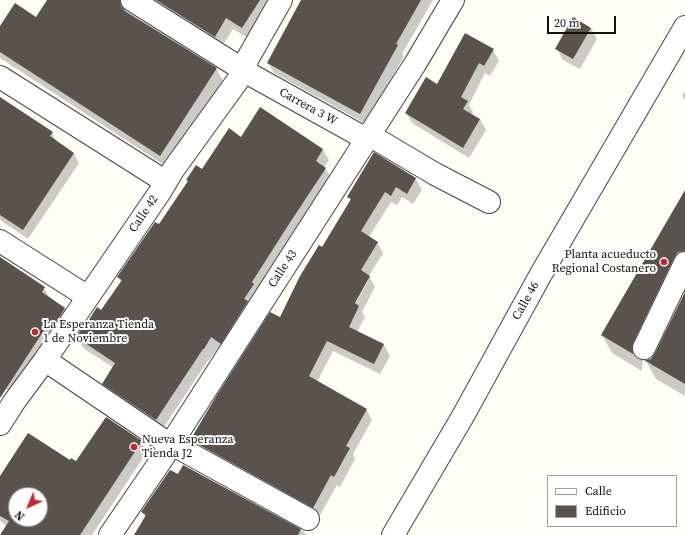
<!DOCTYPE html>
<html>
<head>
<meta charset="utf-8">
<style>
  body { margin:0 }
  #map { position:relative; width:685px; height:535px; overflow:hidden; background:#fffdf5; font-family:"Source Serif 4",serif }
  canvas { display:block }
  .legend { position:absolute; left:547px; top:475px; width:130px; height:52px; box-sizing:border-box; background:#fff; border:1px solid #a0a0a0; margin:0; padding:5px 7px; list-style:none; font-size:12px; color:#111 }
  .legend li { display:flex; align-items:center; gap:8px; height:20px }
  .legend b { width:20px; border:1px solid #a0a0a0 }
  .north { position:absolute; left:8px; top:487px; width:40px; height:40px; box-sizing:border-box; background:#fff; border:1px solid #a0a0a0; border-radius:50%; rotate:224deg; font-size:11px; font-weight:700; line-height:16px; text-align:center; color:#111 }
  .north::after { content:''; display:block; margin:auto; width:14px; height:18px; background:#c4262e; clip-path:polygon(50% 0,100% 100%,50% 72%,0 100%) }
  .scale { position:absolute; left:547px; top:16px; width:69px; height:18px; box-sizing:border-box; border:2px solid #111; border-top:0; padding-left:5px; font-size:12px; line-height:14px; white-space:nowrap; color:#111; -webkit-text-stroke:3px #fff; paint-order:stroke }
</style>
</head>
<body>
<div id="map">
<canvas width="685" height="535"></canvas>
<ul class="legend">
<li><b style="height:5px;background:#fff"></b>Calle</li>
<li><b style="height:11px;background:#5a524d"></b>Edificio</li>
</ul>
<div class="north">N</div>
<div class="scale">20 m</div>
</div>
<script>
const g = document.querySelector('canvas').getContext('2d');
g.lineJoin = 'round';
function fill(path, color) {
  g.fillStyle = color;
  g.fill(path, 'evenodd');
}
function strokePath(path, color, width, dash) {
  g.strokeStyle = color;
  g.lineWidth = width;
  g.lineCap = dash ? 'butt' : 'round';
  g.setLineDash(dash || []);
  g.stroke(path);
}
function write(font, color, halo, rows, align = 'center') {
  g.font = font + ' "Source Serif 4",serif';
  g.lineWidth = 4;
  g.setLineDash([]);
  g.textBaseline = 'middle';
  g.strokeStyle = halo;
  g.fillStyle = color;
  for (const [text, x, y, turn = 0] of rows) {
    g.save();
    g.translate(x, y);
    g.rotate((+turn || 0) * Math.PI / 180);
    g.textAlign = isNaN(turn) ? turn : align;
    if (halo) g.strokeText(text, 0, 0);
    g.fillText(text, 0, 0);
    g.restore();
  }
}
fill(new Path2D(`
  M48,0H132L127,5L125,12L216,69L223,80L167,167L0,58V28L37,18Z
  M145,0H272L248,38L233,29L221,48Z
  M306,0H433L402,54L404,56L366,124L274,73L268,63Z
  M591,28L597,39L580,69L563,60L557,49Z
  M493,50L499,61L490,76L485,73L469,105L473,112L472,115L480,119L486,130L469,158L412,123L406,113L437,85Z
  M685,91V100L682,96Z
  M0,99L52,133L57,143L74,154L79,163L28,239L0,220Z
  M261,108L323,150L329,160L324,167L332,179L227,354L218,348L210,359H209L162,430L109,394L103,384L114,368L83,348L77,337L88,324L102,311L121,282L118,277L159,226L189,182L187,180L203,170L242,138Z
  M374,154L416,179L422,190L413,204L402,197L397,205L391,202L369,237L377,242L383,253L369,276L375,287L362,312L365,317L357,332L384,345L390,356L380,374L333,351L317,382L366,409L372,420L353,454L355,459L340,487L337,485L319,517L203,453L194,437L280,318L351,201L349,197ZM367,279L368,281L353,308L351,307Z
  M685,192V275L643,361L642,368V371L612,353L602,335Z
  M0,264L44,288L49,297V298L65,309L70,318L13,394L0,385Z
  M685,294V396L656,379L646,361L651,359L656,354Z
  M141,442L147,452L92,535H1L7,526L0,521V476H1L70,461L77,462ZM16,495H40V519H16Z
  M184,466L303,531L306,535H135L145,517L142,512L178,475Z`), '#0003');
fill(new Path2D(`
  M47,0H120L121,6L125,11L217,68L160,156L0,52V26L15,3L36,17Z
  M156,0H260L242,28L226,18L215,37Z
  M301,0H421L396,44L398,45L360,114L267,63Z
  M573,17L591,28L573,59L555,49Z
  M465,33L494,49L484,66L479,63L461,97L468,101L463,109L480,119L463,148L405,113L426,77L437,84Z
  M0,97L53,132L50,136L74,153L23,230L0,215Z
  M260,107L323,149L316,161L326,168L289,224L252,282L254,284L244,299L248,301L221,344L211,337L204,349H203L156,420L102,384L115,363L76,337L86,322L87,323L97,307L101,310L122,280L117,277L155,222L159,224L188,181L186,180L196,165L202,169L229,128L241,137Z
  M374,152L416,178L407,194L396,187L391,196L385,192L361,231L378,242L361,270L370,276L355,303L359,306L349,327L384,344L374,364L327,341L309,376L367,409L346,446L350,448L334,477L331,475L313,508L196,443L197,440L192,437L217,395L270,312L280,317L300,276L319,245L322,247L351,199L347,197Z
  M685,190V251L678,252L674,258L633,343L632,349L633,354L601,335Z
  M0,257L45,287L42,292L65,308L55,324L50,321L0,398Z
  M685,292V384L644,360L651,359L655,353Z
  M106,417L142,441L80,535H0L9,521L0,516V476L28,433L70,460L71,458L76,461ZM16,495H40V519H16Z
  M183,465L301,529L298,535H134L146,515L141,512L170,470L178,474Z`), '#5a524d');
const minor = new Path2D(`
  M132,0L253,76L359,135L376,139L435,174L489,202
  M0,77L166,182
  M0,241L88,297
  M644,348L685,263
  M45,360L163,440L170,443L308,519
  M0,424L14,402L45,360L160,192L173,170L238,80L243,70L248,58L281,0
  M110,535L164,456L170,443L176,436L415,64L453,0
  M393,535L463,416L541,274L685,27`);
strokePath(minor, '#444', 24);
strokePath(minor, '#fff', 22);
for (const [x, y, r, color] of [
  [664,262,4,"#c4262e"],
  [35,332,4,"#c4262e"],
  [134,447,4,"#c4262e"]
]) {
  const dot = new Path2D();
  dot.arc(x, y, r, 0, 2 * Math.PI);
  g.fillStyle = color;
  g.fill(dot);
  strokePath(dot, '#fff', 1.5);
}
write('12px', '#111', '#fff', [
  ["Carrera 3 W",308,107,29],
  ["Calle 42",144,214,-56],
  ["Calle 43",283,269,-57],
  ["Calle 46",526,301,-61]
]);
write('12px', '#111', '#fff', [
  ["Planta acueducto",656,255,"right"],
  ["Regional Costanero",656,269,"right"],
  ["La Esperanza Tienda",43,325],
  ["1 de Noviembre",43,339],
  ["Nueva Esperanza",142,440],
  ["Tienda J2",142,454]
], 'left');
</script>
</body>
</html>
